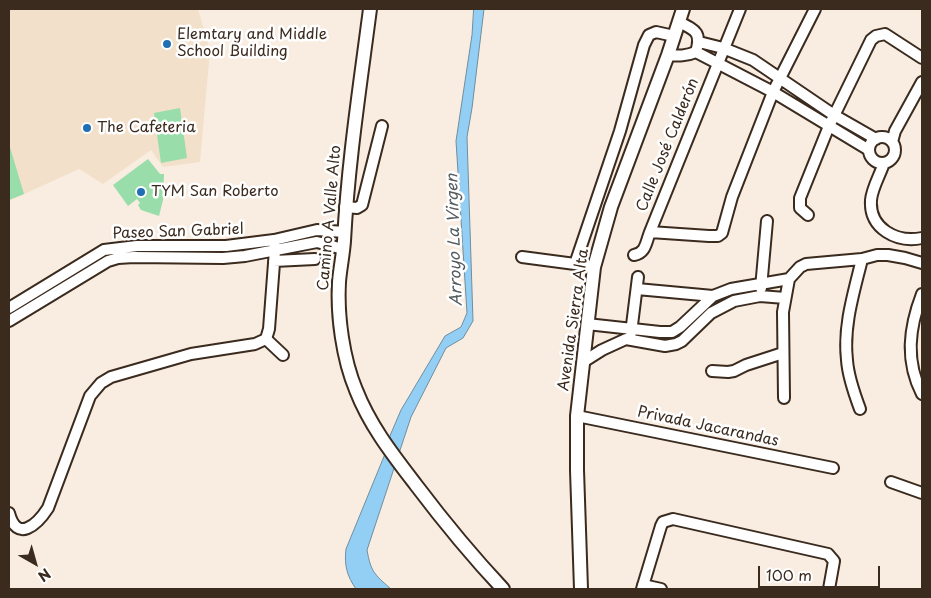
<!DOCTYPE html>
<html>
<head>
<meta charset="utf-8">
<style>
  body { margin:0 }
  #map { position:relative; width:931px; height:598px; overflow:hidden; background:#f8ede0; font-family:"Playpen Sans",sans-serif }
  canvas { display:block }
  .frame { position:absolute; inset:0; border:10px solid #3b2a1e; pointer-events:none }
  .north { position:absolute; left:10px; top:538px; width:50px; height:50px; -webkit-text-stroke:4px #fff; paint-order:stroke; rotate:142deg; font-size:14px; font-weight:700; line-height:20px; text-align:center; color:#3b2a1e }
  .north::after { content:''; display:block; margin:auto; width:18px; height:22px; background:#3b2a1e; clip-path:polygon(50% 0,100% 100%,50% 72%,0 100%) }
  .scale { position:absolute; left:758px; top:566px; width:122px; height:22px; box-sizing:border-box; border:2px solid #3b2a1e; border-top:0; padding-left:6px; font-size:15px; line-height:18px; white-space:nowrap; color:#3b2a1e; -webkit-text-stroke:4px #fff; paint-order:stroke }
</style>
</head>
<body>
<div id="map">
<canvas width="931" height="598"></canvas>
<div class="frame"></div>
<div class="north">N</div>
<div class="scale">100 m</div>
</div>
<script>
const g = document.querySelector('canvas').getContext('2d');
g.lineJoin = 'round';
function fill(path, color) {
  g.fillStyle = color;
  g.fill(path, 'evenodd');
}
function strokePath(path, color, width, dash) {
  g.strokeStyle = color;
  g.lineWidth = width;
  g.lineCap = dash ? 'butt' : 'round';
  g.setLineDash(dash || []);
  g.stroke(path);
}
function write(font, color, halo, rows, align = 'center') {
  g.font = font + ' "Playpen Sans",sans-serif';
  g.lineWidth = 5;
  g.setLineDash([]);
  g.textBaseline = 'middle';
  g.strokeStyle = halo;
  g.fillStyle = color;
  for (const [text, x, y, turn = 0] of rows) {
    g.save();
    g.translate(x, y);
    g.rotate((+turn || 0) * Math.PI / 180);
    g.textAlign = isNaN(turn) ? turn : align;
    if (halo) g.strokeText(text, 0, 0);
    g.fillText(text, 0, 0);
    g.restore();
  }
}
fill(new Path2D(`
  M9,9H198L210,51L200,162L163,167L151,150L103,184L79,169L9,201Z`), '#f3e0ca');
fill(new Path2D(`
  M180,108L187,158L161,163L154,113Z
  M9,144L24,194L9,200Z
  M148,159L160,174H164L163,200L159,216L141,210L138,205L140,203L137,199L128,206L113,185Z`), '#98ddaa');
const water = new Path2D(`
  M474,9H484L472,108L467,137L473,321L463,338L446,348L411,417L367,550C371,572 374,574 391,589H356C347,576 344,565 346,549L385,454L389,438L401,410L445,336L461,327L467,313L456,141L472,35Z`);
fill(water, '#93cff4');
strokePath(water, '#708d9e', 1);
const minor = new Path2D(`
  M699,42L723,48L753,60L834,115L876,139
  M696,52L773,92L869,150
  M668,55C679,56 686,56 696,52C702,32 695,30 679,22
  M869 150a13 13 0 1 1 26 0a13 13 0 1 1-26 0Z
  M892,142L895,131L922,82
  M884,163C880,175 872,188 871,200C869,229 897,243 922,238
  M345,207L357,208L362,205L382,126
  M808,215L800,208V198L829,126L871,40L876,36L885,34L922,58
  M650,232L709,236H718L722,233L732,197L773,92L815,9
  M634,255C646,253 646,242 650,232L740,9
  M522,257L575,264
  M274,261L315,259
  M594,267L575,264L620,131L644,45L649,35L656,32L674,36
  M761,288L767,221
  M637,289L713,296
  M922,294C909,328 905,361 922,394
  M9,308L104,250L137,246H226L274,240L317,230L344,232
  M9,321L108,261L118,258L134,257L223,258L245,256L317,242L343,249
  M587,324L660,332H672L680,327L713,296L731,289L789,279L800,267L806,264L862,259L877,255H888L905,258L922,263
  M631,333L638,277
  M266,339L283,355
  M583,362L602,350L626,339L665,346L676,344L682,341L711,313L734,301L760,296L785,298
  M712,371L728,372L734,371L746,365L783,353
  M784,398L783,312L789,279
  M860,409C854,393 848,376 847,360C843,326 854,292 862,259
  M577,416L833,468
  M891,482L922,493
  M9,513C17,543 37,525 48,508L90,396L101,383L111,377L191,354L255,344L266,339L269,329L275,250L274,240
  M643,585L661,589
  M642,589L661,526L663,522L673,519L828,554L834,561L829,589`);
const tertiary = new Path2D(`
  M370,9C360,86 348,163 344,241C343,255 340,269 339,282C337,316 343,359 356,390C370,426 393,455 416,485C444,522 472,556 503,589
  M581,589L577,470V416L594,267L611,207L668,55L683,9`);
strokePath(minor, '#3b2a1e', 14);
strokePath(tertiary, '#3b2a1e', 16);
strokePath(minor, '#fff', 10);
strokePath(tertiary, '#fff', 12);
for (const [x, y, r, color] of [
  [167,44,5,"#1f6fb2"],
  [87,128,5,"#1f6fb2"],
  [141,192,5,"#1f6fb2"]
]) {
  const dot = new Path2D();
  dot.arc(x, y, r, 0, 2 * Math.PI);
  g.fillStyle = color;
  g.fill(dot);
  strokePath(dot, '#fff', 2);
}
write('15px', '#3b2a1e', '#fff', [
  ["Elemtary and Middle",177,35],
  ["School Building",177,52],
  ["The Cafeteria",97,128],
  ["TYM San Roberto",151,192]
], 'left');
write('15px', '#3b2a1e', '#fff', [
  ["Calle José Calderón",668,145,-68],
  ["Camino A Valle Alto",330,218,-85],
  ["Paseo San Gabriel",178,232,-2],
  ["Avenida Sierra Alta",574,320,-82],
  ["Privada Jacarandas",708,427,12]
]);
write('italic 16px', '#555c5e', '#fff', [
  ["Arroyo La Virgen",455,240,-92]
]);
</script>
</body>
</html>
